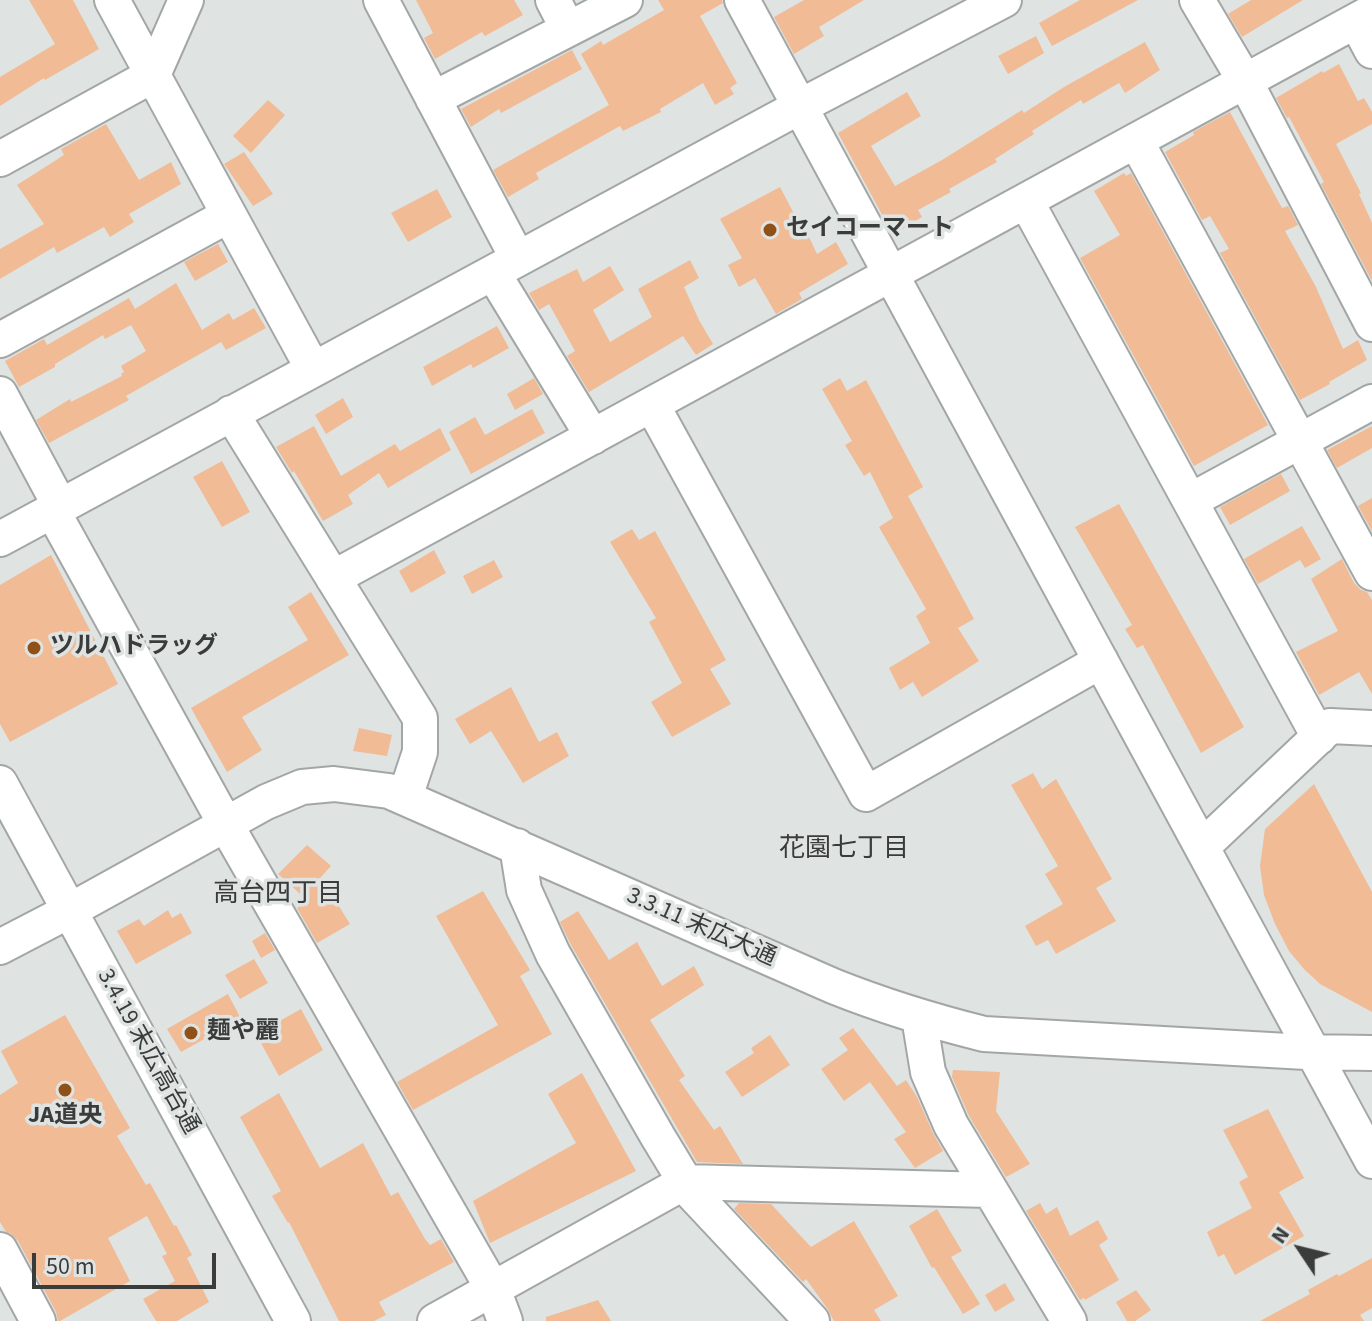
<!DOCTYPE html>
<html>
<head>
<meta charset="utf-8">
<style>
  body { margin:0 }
  #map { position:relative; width:1372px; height:1321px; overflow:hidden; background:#dfe4e3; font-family:"Source Sans 3",sans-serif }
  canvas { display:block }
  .north { position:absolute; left:1260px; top:1209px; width:80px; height:80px; -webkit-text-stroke:6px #dfe4e3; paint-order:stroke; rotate:305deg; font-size:22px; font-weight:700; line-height:32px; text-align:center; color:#3a3c3c }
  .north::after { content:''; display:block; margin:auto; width:28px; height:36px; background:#3a3c3c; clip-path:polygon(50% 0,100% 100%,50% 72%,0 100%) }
  .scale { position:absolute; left:32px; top:1253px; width:184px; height:36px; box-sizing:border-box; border:4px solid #3a3c3c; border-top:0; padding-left:10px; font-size:24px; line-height:28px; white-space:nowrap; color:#3a3c3c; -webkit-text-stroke:6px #dfe4e3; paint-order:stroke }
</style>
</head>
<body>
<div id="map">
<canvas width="1372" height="1321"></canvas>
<div class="north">N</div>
<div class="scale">50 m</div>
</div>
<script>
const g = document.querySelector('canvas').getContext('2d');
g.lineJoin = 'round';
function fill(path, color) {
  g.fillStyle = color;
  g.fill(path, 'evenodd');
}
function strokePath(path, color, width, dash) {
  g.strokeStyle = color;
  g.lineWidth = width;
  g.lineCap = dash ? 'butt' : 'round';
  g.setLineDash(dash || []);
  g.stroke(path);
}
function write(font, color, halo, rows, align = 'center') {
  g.font = font + ' "Source Sans 3","Noto Sans JP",sans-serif';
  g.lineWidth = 7;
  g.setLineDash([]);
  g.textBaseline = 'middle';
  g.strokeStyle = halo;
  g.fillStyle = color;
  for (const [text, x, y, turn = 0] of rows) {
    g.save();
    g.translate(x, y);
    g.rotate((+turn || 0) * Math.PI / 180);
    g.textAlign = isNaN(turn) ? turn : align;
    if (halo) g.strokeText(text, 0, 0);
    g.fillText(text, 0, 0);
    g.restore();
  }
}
fill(new Path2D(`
  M29,0H73L99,49L45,80L44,78L0,106V77L55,44Z
  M416,0H514L523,15L485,36L482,32L435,59L424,38L433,33Z
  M658,0H722L723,3L700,16L737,83L730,88L734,94L715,105L703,83L660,109L661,112L623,131L620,126L536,173L539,179L508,197L493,170L609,105L581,54L601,41L603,45L664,10Z
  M804,0H864L819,27L824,36L794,54L774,17Z
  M1080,0H1138L1052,46L1039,23Z
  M1251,0H1303L1242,37L1228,14Z
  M1036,36L1044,53L1008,74L998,56Z
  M1145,42L1160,70L1125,93L1119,83L1083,104L1081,100L1032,131L1034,134L995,159L997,162L949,189L951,192L918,210L922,217L893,235L838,133L907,92L921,116L871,146L895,186L942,160L1022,110L1024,113L1064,87Z
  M572,50L582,69L501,113L499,109L471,127L461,109Z
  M1339,64L1358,101L1364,98L1372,112V124L1336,144L1361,193L1359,194L1372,223V281L1321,184L1324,182L1289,117L1287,118L1276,98L1322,71L1323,73Z
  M268,100L285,115L251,153L233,136Z
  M1230,112L1282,208L1288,206L1298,225L1285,231L1316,287L1343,349L1358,340L1367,360L1329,382L1330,384L1300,400L1220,253L1229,249L1210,216L1202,220L1165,152L1194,135L1193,132Z
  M106,124L139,180L171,162L181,184L129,214L134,222L110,237L104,227L57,253L54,247L0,279V249L44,224L17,185L64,155L61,149Z
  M244,152L273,194L253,206L224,164Z
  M1124,173L1126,176L1131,173L1268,425L1194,466L1080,258L1120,235L1094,191Z
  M780,187L801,227L804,226L817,254L836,242L848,264L799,293L802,299L776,314L755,278L739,287L728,265L742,258L720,219Z
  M437,189L452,217L408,242L391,213Z
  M218,244L228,262L195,281L184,262Z
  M690,260L699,278L684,287L699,320L713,344L696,355L683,336L589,392L567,356L575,351L549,304L539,310L529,293L577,269L583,282L610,266L624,290L593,310L610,342L652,317L638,289Z
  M176,283L202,330L229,313L233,320L254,308L266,328L226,350L221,342L126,396L129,400L49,443L36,420L70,399L71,402L122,376L121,374L124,372L121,366L146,351L131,325L105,339L103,335L55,364V367L19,387L5,361L44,339L47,345L129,298L135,309Z
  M497,326L509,348L473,368L471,364L432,386L423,367Z
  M534,378L543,394L515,410L507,394Z
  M840,378L847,391L866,380L923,487L908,496L974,619L958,628L979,661L922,697L913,682L900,690L889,668L930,643L916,616L926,609L879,527L893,518L870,472L864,476L845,445L852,441L822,389Z
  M343,398L353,417L326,434L315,415Z
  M532,409L545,433L471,474L449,432L475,417L485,435Z
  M314,426L341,476L395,444L400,451L440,428L451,450L388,488L379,473L348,495L353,504L323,521L294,471L292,473L276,447Z
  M1372,426V448L1337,468L1327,450Z
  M222,461L250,512L222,527L193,477Z
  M1281,474L1290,491L1230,525L1220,507Z
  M1372,498V531L1358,506Z
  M1119,504L1244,727L1201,753L1143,645L1137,648L1125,629L1132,625L1075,527Z
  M1302,526L1321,559L1305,568L1300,560L1258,584L1244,559Z
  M632,529L639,540L655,531L726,660L710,669L731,704L672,737L651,702L682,683L649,622L656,618L610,542Z
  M434,550L446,573L411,593L399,571Z
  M51,555L118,684L10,742L0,724V585Z
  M1342,559L1354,583L1361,590L1367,592L1372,600V694L1359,672L1319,695L1296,652L1338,631L1311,579Z
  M494,560L503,577L472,594L463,576Z
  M311,592L349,655L242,717L262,750L227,772L191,708L308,640L288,607Z
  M511,687L539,742L557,732L569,756L523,783L491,731L470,744L455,719Z
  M359,728L392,735L387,756L353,751Z
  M1033,773L1042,789L1056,779L1112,879L1096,888L1116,921L1056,954L1048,940L1036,946L1025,926L1063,904L1045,874L1058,866L1011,785Z
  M1314,784L1372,892V1012L1320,984L1304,969L1289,951L1275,924L1264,895L1260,866L1265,829Z
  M307,845L331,866L321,877L350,924L317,943L297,908L308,901L278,874Z
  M483,891L530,970L520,976L552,1034L413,1110L397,1082L498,1025L436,916Z
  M168,910L172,918L181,913L192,933L136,964L117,931L139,919L144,926Z
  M578,911L609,960L637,942L662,986L694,966L704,985L650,1020L685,1076L679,1080L714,1130L720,1126L743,1164L697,1162L571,945L560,922Z
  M265,933L275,950L261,958L252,941Z
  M254,959L268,983L240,999L225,975Z
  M228,994L240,1017L207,1035L208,1037L181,1052L167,1029Z
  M301,1009L323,1050L279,1076L256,1034Z
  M65,1015L130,1128L117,1136L146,1185L150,1183L174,1226L176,1225L192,1255L187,1258L209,1302L177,1321H156L143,1299L175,1281L162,1256L167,1254L147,1216L108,1238L130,1281L60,1321H58L56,1312L18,1241L11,1234L6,1232L0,1222V1095L18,1083L1,1051Z
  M853,1028L897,1086L906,1080L917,1097L933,1133L943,1151L915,1168L894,1139L906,1132L870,1082L844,1101L821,1069L848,1050L839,1038Z
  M770,1035L790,1065L742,1097L725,1072L754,1053L751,1048Z
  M953,1070L1000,1072L996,1111L1030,1164L1006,1177L969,1116L952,1077Z
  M582,1073L636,1171L490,1243L473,1201L576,1143L548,1094Z
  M279,1093L320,1168L363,1143L391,1196L398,1192L425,1239L430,1245L441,1239L454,1262L379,1302L386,1315L374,1321H339L289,1222L288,1223L272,1196L281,1191L240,1117Z
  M1268,1109L1304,1178L1279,1192L1304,1236L1235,1275L1224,1254L1218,1257L1207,1232L1252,1208L1239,1182L1248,1177L1223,1130Z
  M739,1203L771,1204L811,1247L854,1221L898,1296L874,1310L881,1321H834L827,1308L806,1279L803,1282L734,1209Z
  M1040,1203L1046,1214L1057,1207L1070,1236L1098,1220L1108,1239L1099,1245L1119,1280L1085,1300L1084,1298L1080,1300L1026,1211Z
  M937,1209L962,1251L951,1257L980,1304L963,1314L934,1267L932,1268L909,1226Z
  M1372,1258V1308L1360,1315L1364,1321H1260L1310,1294L1308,1290L1337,1274L1339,1276Z
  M1005,1283L1015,1300L995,1312L985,1295Z
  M1136,1290L1151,1310L1135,1321H1127L1116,1302Z
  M598,1300L611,1321H546V1317Z`), '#f0bb95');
const minor = new Path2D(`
  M112,0L313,369
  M381,0L518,259
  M553,0L568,29
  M742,0L1372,1161
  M1197,0L1245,81L1372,324
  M1356,21L1372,51
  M433,99L625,0
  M1136,141L1372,573
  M0,159L153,75L186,0
  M1026,201L1319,737
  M493,273L593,437
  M0,340L229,215
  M0,394L60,506
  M652,405L866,794L1101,661
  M231,413L420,718V752L405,797
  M1190,501L1372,402
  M52,510L226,825L493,1289L505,1321
  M0,539L799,107L1004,0
  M333,578L1372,12
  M0,783L293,1321
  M517,846L524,890L553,954L658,1137L692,1193L812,1321
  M1202,847L1330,726L1372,728
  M0,947L69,911L266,802L302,787L334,784L389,791L833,986C883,1006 932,1021 984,1034L1306,1052L1372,1053
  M919,1017L928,1072L951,1125L1069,1321
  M0,1250L38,1321
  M435,1321L685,1182L989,1190`);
strokePath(minor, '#a2a7a6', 38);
strokePath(minor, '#fff', 34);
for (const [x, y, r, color] of [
  [770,230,8,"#905119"],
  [34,648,8,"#905119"],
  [191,1033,8,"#905119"],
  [65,1090,8,"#905119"]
]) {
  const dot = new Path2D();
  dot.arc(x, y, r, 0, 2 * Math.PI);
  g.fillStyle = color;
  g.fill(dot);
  strokePath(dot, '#dfe4e3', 3);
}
write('bold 24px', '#3a3c3c', '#dfe4e3', [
  ["セイコーマート",786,230],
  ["ツルハドラッグ",50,648],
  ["麺や麗",207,1033],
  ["JA道央",65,1117,"center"]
], 'left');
write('24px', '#3a3c3c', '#dfe4e3', [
  ["3.3.11 末広大通",701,928,24],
  ["3.4.19 末広高台通",147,1052,61]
]);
write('26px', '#3a3c3c', '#dfe4e3', [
  ["花園七丁目",844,850],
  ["高台四丁目",278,895]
]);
</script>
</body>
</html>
